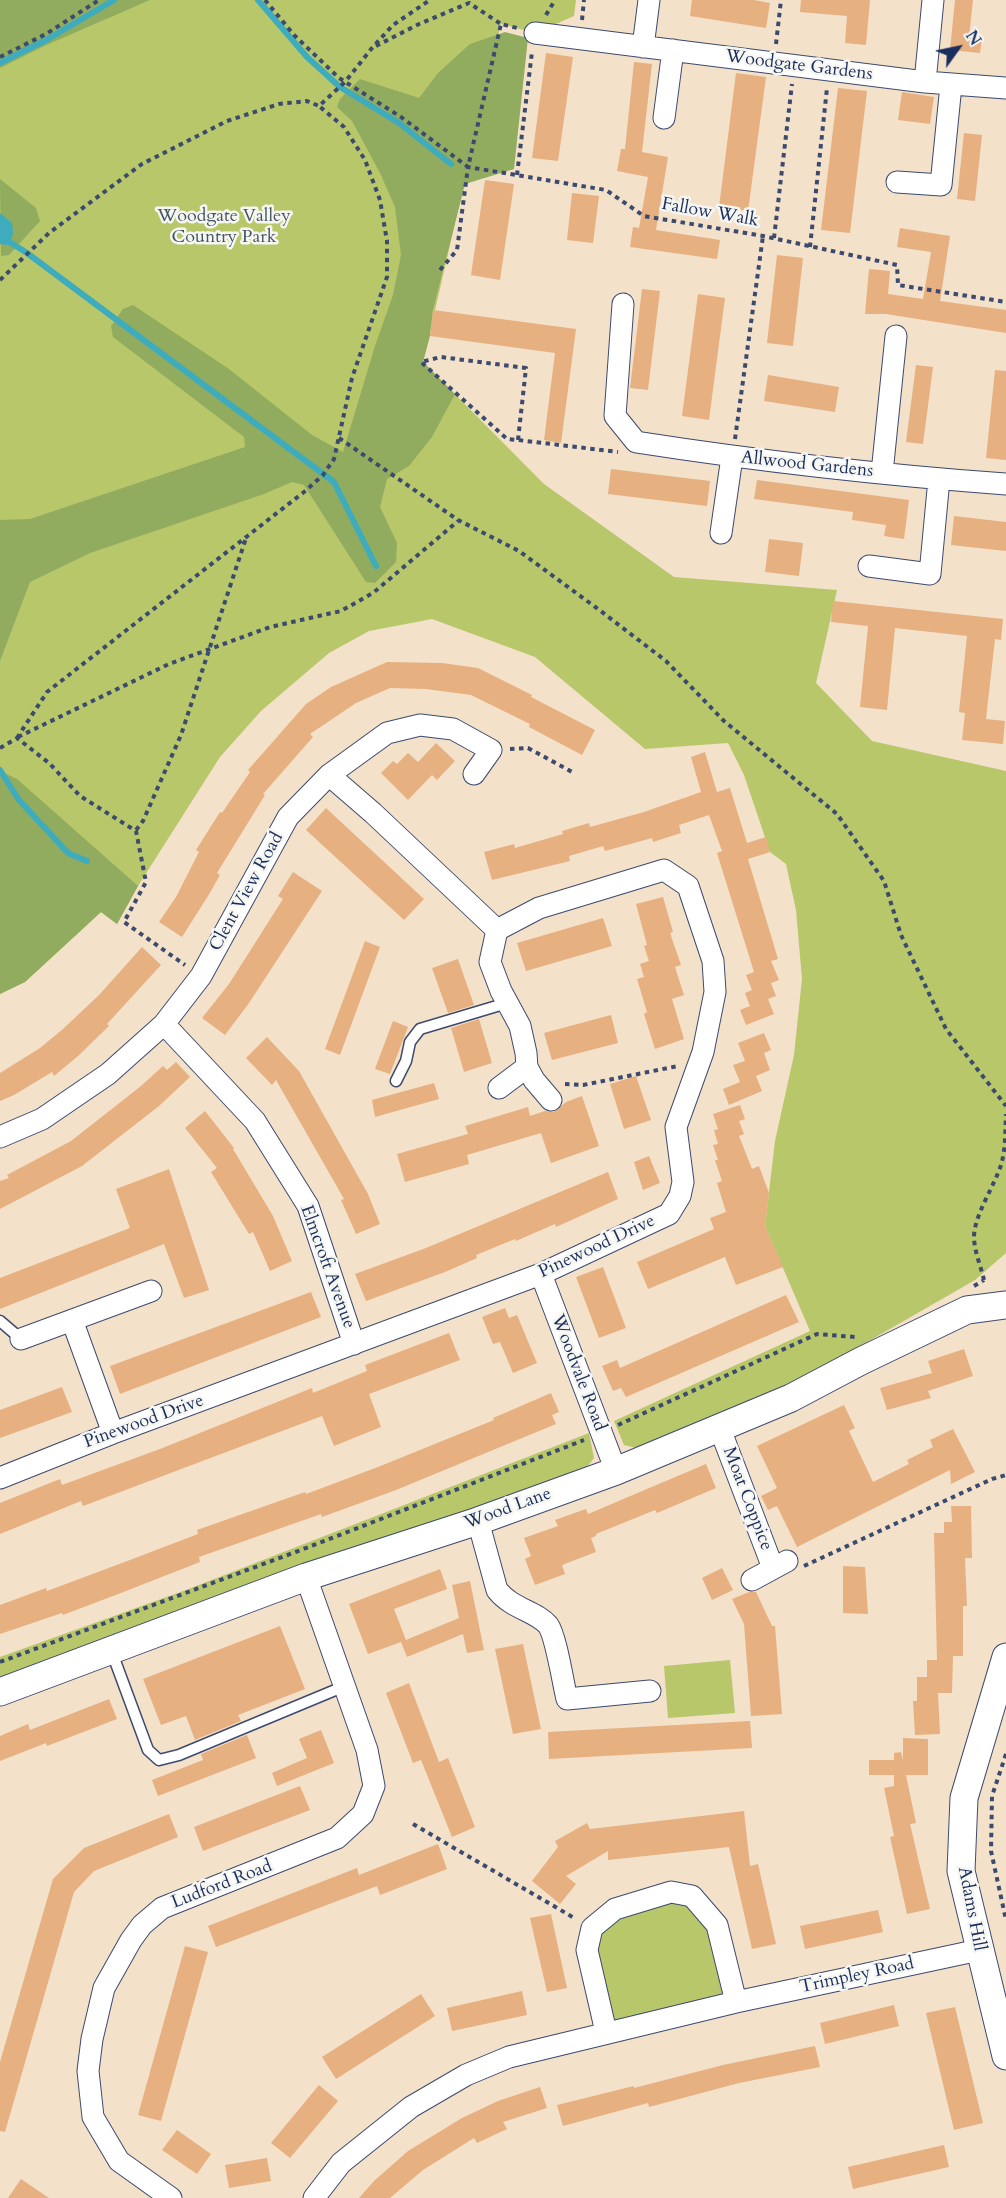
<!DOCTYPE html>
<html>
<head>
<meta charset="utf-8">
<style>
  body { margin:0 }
  #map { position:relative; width:1006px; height:2198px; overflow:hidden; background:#f4e1ca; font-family:Cardo,serif }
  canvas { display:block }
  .north { position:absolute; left:928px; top:18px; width:60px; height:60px; -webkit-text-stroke:4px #f6f6f2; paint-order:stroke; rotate:57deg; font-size:16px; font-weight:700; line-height:24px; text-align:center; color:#1b2f5e }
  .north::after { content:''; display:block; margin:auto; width:21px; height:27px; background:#1b2f5e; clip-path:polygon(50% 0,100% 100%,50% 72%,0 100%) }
</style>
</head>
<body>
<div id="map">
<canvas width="1006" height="2198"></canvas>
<div class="north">N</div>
</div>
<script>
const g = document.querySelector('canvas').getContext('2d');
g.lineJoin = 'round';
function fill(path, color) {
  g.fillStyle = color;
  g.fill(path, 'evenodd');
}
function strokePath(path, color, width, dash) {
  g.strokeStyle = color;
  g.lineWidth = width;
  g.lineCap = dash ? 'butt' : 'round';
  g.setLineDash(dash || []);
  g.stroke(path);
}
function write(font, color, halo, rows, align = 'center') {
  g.font = font + ' Cardo,serif';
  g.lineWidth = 5;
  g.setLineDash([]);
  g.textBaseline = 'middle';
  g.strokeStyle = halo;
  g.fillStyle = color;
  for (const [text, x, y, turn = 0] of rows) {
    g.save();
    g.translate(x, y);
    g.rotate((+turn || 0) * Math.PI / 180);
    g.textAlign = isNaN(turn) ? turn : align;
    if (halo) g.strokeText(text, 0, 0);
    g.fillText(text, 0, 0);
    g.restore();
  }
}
fill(new Path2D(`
  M0,0H576L574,16L535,33L501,24L423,362L544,484L674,577L837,590L816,683L872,741L1006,771V1253L975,1280L829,1364L735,1409L636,1448L624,1445L614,1421L810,1331L765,1226L775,1141L794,1055L802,979L796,910L786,864L770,852L744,775L728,743L645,749L535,657L432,619L369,631L329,653L261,711L220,757L138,886L117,924L101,912L25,982L0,994Z
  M589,1433L594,1458L583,1472L0,1681V1657L186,1590Z
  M730,1660L735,1713L668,1718L664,1666Z
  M669,1897L688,1900L710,1926L727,1996L610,2023L594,1949L598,1929L618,1912Z`), '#b7c76a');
fill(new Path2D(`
  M0,0H150L44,46L0,68Z
  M505,32L528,38L514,169L465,184L433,310L430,336L423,362L455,394L432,437L409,466L387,479L380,507L397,543L396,562L375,583L366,582L304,485L292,482L264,494L90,553L30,582L0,661V520L30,519L245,447L244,437L113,337L111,326L123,309L133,305L229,369L312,435L343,452L375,346L393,295L401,255L395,207L380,173L352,121L337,107L340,99L360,79L419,98L438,73L470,44Z
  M0,179L36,208L40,221L9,255L1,256Z
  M0,771L17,779L138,886L117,924L101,912L25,982L0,994Z`), '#91ac5e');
fill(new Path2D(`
  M0,213L12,223L13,233L10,243L6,245L0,244Z`), '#3eacbd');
strokePath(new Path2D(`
  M258,0L307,57L340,87L399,123L451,164
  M0,63L48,39L114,0
  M0,236L27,253L334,482L376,566
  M0,770L19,800L68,853L87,861`), '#3eacbd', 6);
fill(new Path2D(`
  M692,0H754L770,3L766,28L690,16Z
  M801,0H870L866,45L845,43L847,16L800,12Z
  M955,0H973L969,37L982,38L980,53L950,50Z
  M546,53L573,57L558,161L532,158Z
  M634,62L652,64L642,152L668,157L656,230L720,240L717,259L630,247L633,227L639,228L648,177L617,171L621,149H625Z
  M736,73L766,77L748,211L719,207Z
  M838,88L867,91L850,233L821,230Z
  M902,92L934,97L930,124L898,120Z
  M964,133L982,135L975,201L957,199Z
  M485,180L514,184L500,280L471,275Z
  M572,193L599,196L593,243L567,240Z
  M900,228L950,236L940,301L1006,310V333L886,314H865L869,269L890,271L888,294L923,299L931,252L897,247Z
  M777,255L803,258L793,346L767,343Z
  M642,289L660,291L648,390L630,388Z
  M698,294L725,298L709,420L682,416Z
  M433,310L576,329L561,443L544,440L555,353L430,336Z
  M916,365L933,367L923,444L906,442Z
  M995,370L1006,371V460L986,458Z
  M768,375L839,387L835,412L764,401Z
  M611,469L710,481L707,506L608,494Z
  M757,480L909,500L904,539L884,536L886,525L852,520L853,512L754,499Z
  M954,516L1006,522V551L951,545Z
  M769,539L803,543L799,576L765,572Z
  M833,601L1003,619L1001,640L995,639L986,719L1005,721L1003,744L962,740L965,713L959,712L967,636L895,628L887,710L860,707L868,626L831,622Z
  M387,662L442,663L478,668L532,695L531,697L595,730L582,755L529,727L530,724L471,695L426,689L390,688L356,703L310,734L313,737L263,794L265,795L217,873L220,875L208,896L182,937L159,922L176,897L199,852L196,850L220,812L222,813L250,772L248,770L306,704L331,687Z
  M436,743L455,761L437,780L432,775L408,800L381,773L393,761L397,764L408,753L418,762Z
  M705,752L717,792L730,788L747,843L766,837L770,852L748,859L778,959L771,961L779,980L771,983L776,996L768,999L774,1014L746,1025L740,1010L750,1006L745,993L752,990L746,975L754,972L717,853L722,851L709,815L679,825L681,833L653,842L652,838L605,851L603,846L569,856L570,861L492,880L484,852L514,844L515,848L563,834L562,831L589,823L590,827L644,812L701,792L691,757Z
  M326,808L424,899L404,920L306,830Z
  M293,872L322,891L249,1003L225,1035L202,1018L229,984L283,899L278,896Z
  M663,897L673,932L670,933L681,965L675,967L684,995L672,999L684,1039L655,1049L644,1014L647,1012L637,979L644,977L640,964L649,961L644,946L647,945L636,904Z
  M603,918L612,946L526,971L517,943Z
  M365,941L380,947L340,1055L325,1049Z
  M142,947L161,965L107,1024L109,1026L78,1056L54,1076L52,1072L14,1095L0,1101V1073L40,1048L63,1029L100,994Z
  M458,959L474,1005L448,1013L432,968Z
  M611,1015L618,1043L552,1060L544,1033Z
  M479,1019L492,1063L464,1072L451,1028Z
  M393,1021L408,1027L390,1074L375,1069Z
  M764,1033L771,1050L764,1053L770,1070L756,1076L762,1091L729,1105L723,1089L740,1082L733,1065L745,1061L738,1043Z
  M267,1037L299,1071L368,1194L380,1224L356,1234L341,1200L344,1199L276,1080L272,1085L246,1058Z
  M176,1062L190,1077L159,1106L82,1166L0,1209V1181L9,1178L7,1175L71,1141L141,1086L163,1066L167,1070Z
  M636,1076L651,1120L624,1129L610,1084Z
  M434,1083L439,1099L375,1117L372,1100Z
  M582,1096L599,1146L551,1163L541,1133L467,1155L469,1164L405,1182L397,1154L468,1134L465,1126L528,1107L530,1116L545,1111L554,1112L566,1102Z
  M740,1105L745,1119L739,1121L744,1134L739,1136L752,1169L759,1166L769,1193L765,1226L783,1267L736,1285L725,1257L648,1289L637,1262L714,1229L710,1218L726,1212L717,1183L722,1181L715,1160H718L713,1145L718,1144L714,1130L718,1129L713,1114Z
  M205,1111L234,1148L233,1149L273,1216L292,1261L270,1271L253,1232L249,1234L211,1172L217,1168L185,1128Z
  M649,1156L660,1183L643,1190L634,1162Z
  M169,1169L209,1290L184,1298L164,1244L0,1309V1278L130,1228L116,1189Z
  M608,1172L618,1199L556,1227L555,1224L516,1241L515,1239L476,1255L477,1258L445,1272L366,1301L355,1274L426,1248Z
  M603,1267L626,1328L599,1338L576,1277Z
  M311,1292L321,1317L120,1394L110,1366Z
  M786,1295L799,1322L626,1397L621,1388L613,1391L602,1366L617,1360L620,1368Z
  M505,1308L509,1318L517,1315L537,1363L513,1373L500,1342L493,1344L482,1317Z
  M449,1333L460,1360L369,1394L381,1427L334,1446L322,1416L83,1506L81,1501L0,1534V1503L60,1479L62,1485L160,1449L312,1388L313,1393L367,1371L365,1365Z
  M964,1349L973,1376L928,1391L931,1398L887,1410L880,1388L932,1373L928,1361Z
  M62,1387L72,1412L0,1438V1410Z
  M551,1393L559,1412L552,1415L556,1424L396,1490L322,1517L321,1514L199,1557L200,1562L126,1591L63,1615L62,1613L0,1634V1605L46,1588L47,1591L130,1560L198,1534L197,1530L305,1492L306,1494L378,1467L494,1420L493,1418Z
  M844,1405L855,1428L849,1431L873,1482L909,1464L907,1460L933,1447L930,1440L953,1429L975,1472L951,1484L950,1470L797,1547L777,1506L768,1510L761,1496L777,1488L757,1446Z
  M706,1464L716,1488L657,1513L655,1510L596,1534V1536L591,1538L596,1552L562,1565L565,1574L535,1585L525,1559L531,1556L524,1538L558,1526L555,1520L586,1509L588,1514Z
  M951,1506H971L972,1558H965L967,1606H963V1656H953L952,1693H938L940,1734L915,1735L913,1701H917V1677H927V1660H937L934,1533H944V1522H952Z
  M843,1566L865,1567L868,1614L843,1613Z
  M722,1568L733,1590L712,1600L702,1578Z
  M440,1569L447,1589L394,1609L406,1640L459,1618L452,1585L470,1581L484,1650L467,1653L463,1634L407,1657L401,1642L368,1654L349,1604Z
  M749,1592H756L772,1626H775L782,1714L751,1716L744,1624L732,1599Z
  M280,1626L305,1689L238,1715L241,1721L195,1740L186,1716L161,1725L143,1679Z
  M523,1644L541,1729L513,1734L495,1649Z
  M409,1683L439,1762L448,1758L475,1827L452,1837L421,1760L413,1763L386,1693Z
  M109,1699L117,1719L47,1746L46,1743L0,1761V1736L28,1724L30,1730Z
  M750,1721L752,1748L549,1759L548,1732Z
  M321,1730L334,1763L277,1786L272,1773L307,1758L299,1739Z
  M247,1735L256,1758L158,1796L152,1780L203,1760L201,1754Z
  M903,1738L928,1739V1775H906L916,1823L910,1824L930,1909L907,1914L890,1837L894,1836L884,1788L894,1786V1775H869V1760H894V1753L901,1752L903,1760Z
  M300,1786L310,1810L203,1851L194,1827Z
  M744,1811L750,1866L758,1864L776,1944L752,1949L729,1847L608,1860V1851L566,1876L576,1884L560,1904L532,1881L558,1847L555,1841L587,1823L590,1829Z
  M169,1814L178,1837L94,1871L74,1892L5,2132L0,2131V2062L53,1879L84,1848Z
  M438,1844L447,1869L380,1895L377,1886L216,1947L208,1926L357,1868L359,1875Z
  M878,1910L883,1932L805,1949L800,1926Z
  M551,1914L567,1988L547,1992L530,1918Z
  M185,1946L208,1952L161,2121L138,2115Z
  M522,1991L527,2015L452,2031L447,2008Z
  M421,1994L435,2016L336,2079L322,2057Z
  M894,2005L899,2026L825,2044L820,2023Z
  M955,2007L983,2123L954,2130L926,2013Z
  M815,2046L820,2067L739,2083L649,2107L648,2103L563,2126L557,2105L634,2086V2088L723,2065Z
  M319,2085L338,2101L290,2158L271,2143Z
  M540,2087L547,2108L503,2122L507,2129L477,2143L474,2138L423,2170L390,2198H359L374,2181L408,2151L462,2118L498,2101Z
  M177,2130L211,2154L197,2174L162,2150Z
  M944,2145L949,2167L853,2189L848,2167Z
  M267,2158L271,2181L229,2188L225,2165Z
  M21,2179L49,2198H8Z`), '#e6b081');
const service = new Path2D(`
  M396,1081L406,1061L410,1042L420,1029L507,1003
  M0,1321L21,1339
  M111,1650L148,1750L159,1760L179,1755L345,1686`);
const minor = new Path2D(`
  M535,33L925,82L1006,88
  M643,47L649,0
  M925,82L933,0
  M664,118L673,50
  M897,182L941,185L951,85
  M623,304L615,416L636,442C758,461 882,475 1006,484
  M882,473L896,336
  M721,533L732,457
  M869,566L930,574L939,479
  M497,930L490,962L501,991L520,1026L526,1053L527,1067L534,1080L551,1100
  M164,1024L255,1121L308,1206L354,1344
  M499,1088L527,1067
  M0,1137L42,1119L108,1074L164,1024L201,976L288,817L329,775L387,733L420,725L453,729L491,750L474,774
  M541,1274L616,1471
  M72,1320L113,1433
  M21,1339L151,1291
  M720,1429L773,1568
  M0,1478L113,1433L541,1274L669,1214L680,1196L683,1182L676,1127L703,1052L715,992L713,961L688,886L664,870L539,908L497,930L373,813L329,775
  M478,1521L497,1590C512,1609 536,1611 548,1625C556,1636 563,1683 567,1699L650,1691
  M752,1580L787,1561
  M606,2032L587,1950L592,1928L615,1909L671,1892L692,1896L717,1925L736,2002
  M171,2198L119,2161L93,2117L88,2071L92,2039L104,1988L131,1940L142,1925L162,1908L337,1838L363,1814L374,1786L367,1750L306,1577
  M314,2198L341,2163L411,2107L466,2075L509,2057L736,2002L979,1950`);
const tertiary = new Path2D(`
  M1006,1657L964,1798L961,1871L1006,2056
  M0,1692L306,1577L478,1521L616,1471L791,1398L861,1361L967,1310L1006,1305`);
strokePath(service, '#3c4a6e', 13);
strokePath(minor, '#3c4a6e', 23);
strokePath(tertiary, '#3c4a6e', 29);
strokePath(new Path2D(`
  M265,0L294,35L339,78L401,117L468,167L501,24L517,28
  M546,15L555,0
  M582,20L584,0
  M776,44L781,0
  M376,46L419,24L469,3L501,24
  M0,57L46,34L99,0
  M517,175L532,52
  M774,238L792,84
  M810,247L827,88
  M440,270L457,250L468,167L606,190L644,216L763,236L897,265L898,285L1006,302
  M0,280L49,233L142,164L227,121L279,104L307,101L319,106L345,82L372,48L393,25L430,0
  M339,438L458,520L519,551L598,609L666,661L724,721L837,814L884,881L901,935L946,1029L1006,1106
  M735,439L763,236
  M518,440L526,368L441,357L421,362L507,439L518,440L618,452
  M18,737L169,664L270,627L341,611L373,593L458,521
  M17,738L47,692L304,492L323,475L334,459L352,378L387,277V241L380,200L365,160L344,127L319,106
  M0,748L17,738L49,763L80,796L136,831L146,882L124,922L185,965
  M510,749L528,748L574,773
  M136,830L143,821L181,735L246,538
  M565,1084L583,1085L678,1066
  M984,1280C981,1267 975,1253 974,1239C973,1217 994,1187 1001,1165C1006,1148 1005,1131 1006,1114
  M974,1286L984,1280
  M618,1425L817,1334L855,1337
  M804,1566L992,1479L1006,1475
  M0,1662L301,1550L584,1440
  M1006,1754L992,1796L991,1851L1006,1920
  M413,1824L576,1919`), '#3c4a6e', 4, [4.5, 4.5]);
strokePath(service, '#fff', 10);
strokePath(minor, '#fff', 21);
strokePath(tertiary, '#fff', 27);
write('18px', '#1b2f5e', '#f6f6f2', [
  ["Woodgate Gardens",799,66,7],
  ["Fallow Walk",710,213,10],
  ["Allwood Gardens",807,465,6],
  ["Clent View Road",247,892,-61],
  ["Pinewood Drive",597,1247,-25],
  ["Elmcroft Avenue",327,1267,70],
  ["Woodvale Road",578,1373,69],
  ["Pinewood Drive",144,1422,-20],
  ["Moat Coppice",747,1499,69],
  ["Wood Lane",508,1509,-20],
  ["Ludford Road",222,1885,-21],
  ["Adams Hill",971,1909,79],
  ["Trimpley Road",857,1976,-12]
]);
write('18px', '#425561', '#f6f6f2', [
  ["Woodgate Valley",224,217],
  ["Country Park",224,238]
]);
</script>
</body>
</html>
